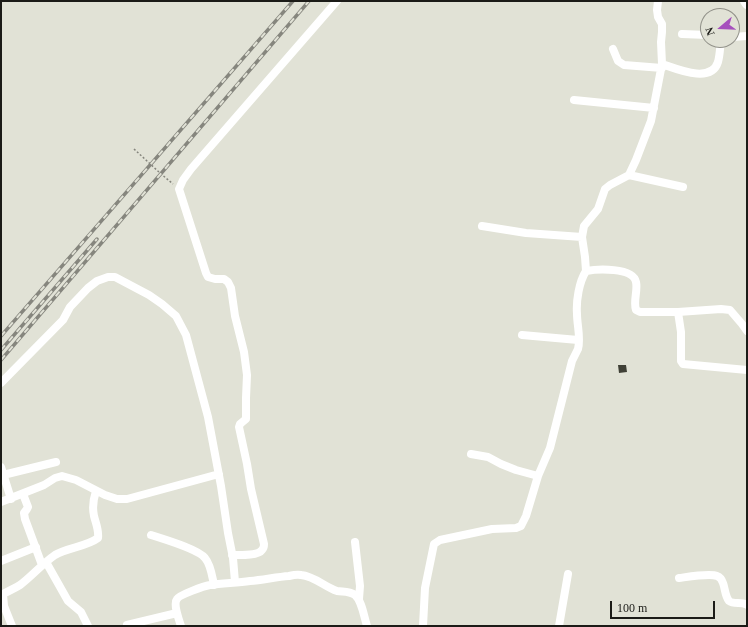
<!DOCTYPE html>
<html>
<head>
<meta charset="utf-8">
<style>
  body { margin:0 }
  #map { position:relative; width:748px; height:627px; overflow:hidden; background:#e1e2d6; font-family:Georgia,serif }
  canvas { display:block }
  .frame { position:absolute; inset:0; border:2px solid #1b1b17; pointer-events:none }
  .north { position:absolute; left:700px; top:8px; width:40px; height:40px; box-sizing:border-box; background:#e1e2d6; border:1px solid #92928a; border-radius:50%; rotate:251deg; font-size:11px; font-weight:700; line-height:16px; text-align:center; color:#1b1b17 }
  .north::after { content:''; display:block; margin:auto; width:14px; height:18px; background:#a650bd; clip-path:polygon(50% 0,100% 100%,50% 72%,0 100%) }
  .scale { position:absolute; left:610px; top:601px; width:105px; height:18px; box-sizing:border-box; border:2px solid #1b1b17; border-top:0; padding-left:5px; font-size:12px; line-height:14px; white-space:nowrap; color:#1b1b17; -webkit-text-stroke:3px #e1e2d6; paint-order:stroke }
</style>
</head>
<body>
<div id="map">
<canvas width="748" height="627"></canvas>
<div class="frame"></div>
<div class="north">N</div>
<div class="scale">100 m</div>
</div>
<script>
const g = document.querySelector('canvas').getContext('2d');
g.lineJoin = 'round';
function fill(path, color) {
  g.fillStyle = color;
  g.fill(path, 'evenodd');
}
function strokePath(path, color, width, dash) {
  g.strokeStyle = color;
  g.lineWidth = width;
  g.lineCap = dash ? 'butt' : 'round';
  g.setLineDash(dash || []);
  g.stroke(path);
}
fill(new Path2D(`
  M618,365H626L627,372L619,373Z`), '#3f4036');
strokePath(new Path2D(`
  M134,149L160,173L173,184`), '#85857d', 1.5, [2, 2]);
strokePath(new Path2D(`
  M682,34L708,35
  M732,37L747,36
  M613,49L618,61L624,65L662,68
  M662,64C677,69 711,84 718,62C720,55 720,47 721,40
  M574,100L654,108
  M629,175L683,187
  M482,226L526,233L582,237
  M586,271L585,257L582,237L584,226L598,209L605,189L610,185L629,175L636,160L651,121L662,64L661,42L662,32V24L658,17L657,10L658,1
  M678,312L721,309L730,310L742,324L747,331
  M522,335L578,340
  M1,383L63,320L70,307L88,288L97,281L108,277H115L149,295L162,304L176,316L186,335L208,417L221,486L228,533L233,558L235,582
  M471,454L488,457L501,464L516,470L538,476
  M1,467L11,499
  M3,475L56,462
  M23,494L28,507L27,509L24,513L25,519L42,565
  M1,502L44,485L55,478L62,476L76,480L105,495L117,499H127L219,474
  M151,535C163,539 198,549 205,558C211,565 212,576 214,585
  M355,542L360,586L359,599
  M232,555C239,555 258,556 262,550C264,548 264,546 264,544L251,489L247,464L239,427L240,424L246,419V398L247,375L244,352L235,316L231,288L228,282L224,279H215L208,277L206,273L179,189L183,180L191,169L337,1
  M1,561L36,547
  M46,562L68,601L81,612L88,626
  M679,578C687,577 710,573 717,576C720,577 722,580 723,583C725,588 725,596 729,601C734,605 742,601 747,605
  M127,625L177,613
  M12,626L4,606L3,594C9,591 15,588 20,585C32,576 42,564 55,555C68,547 86,547 98,538C99,530 96,524 94,516C92,507 93,500 96,491
  M181,626C179,620 173,604 177,599C179,595 204,586 210,585C223,583 237,583 250,581C263,580 276,577 289,576C293,575 297,574 301,575C314,576 325,587 337,591C344,592 349,591 355,595C362,601 364,617 367,626
  M423,626L425,588L434,544L440,540L492,529L516,528L521,526L526,516L538,476L550,448L572,361C574,357 576,353 578,349C581,338 577,325 577,314C576,301 579,282 586,271C597,269 633,267 636,282C638,291 633,301 636,310L640,312H678L681,332V361L683,364L747,370
  M559,626L568,574`), '#fff', 8);
strokePath(new Path2D(`
  M745,1L747,4`), '#fff', 10);
const rail = new Path2D(`
  M1,336L293,1
  M1,350L97,239
  M1,360L309,1`);
strokePath(rail, '#86867e', 3.5);
strokePath(rail, '#e1e2d6', 2, [6]);
</script>
</body>
</html>
